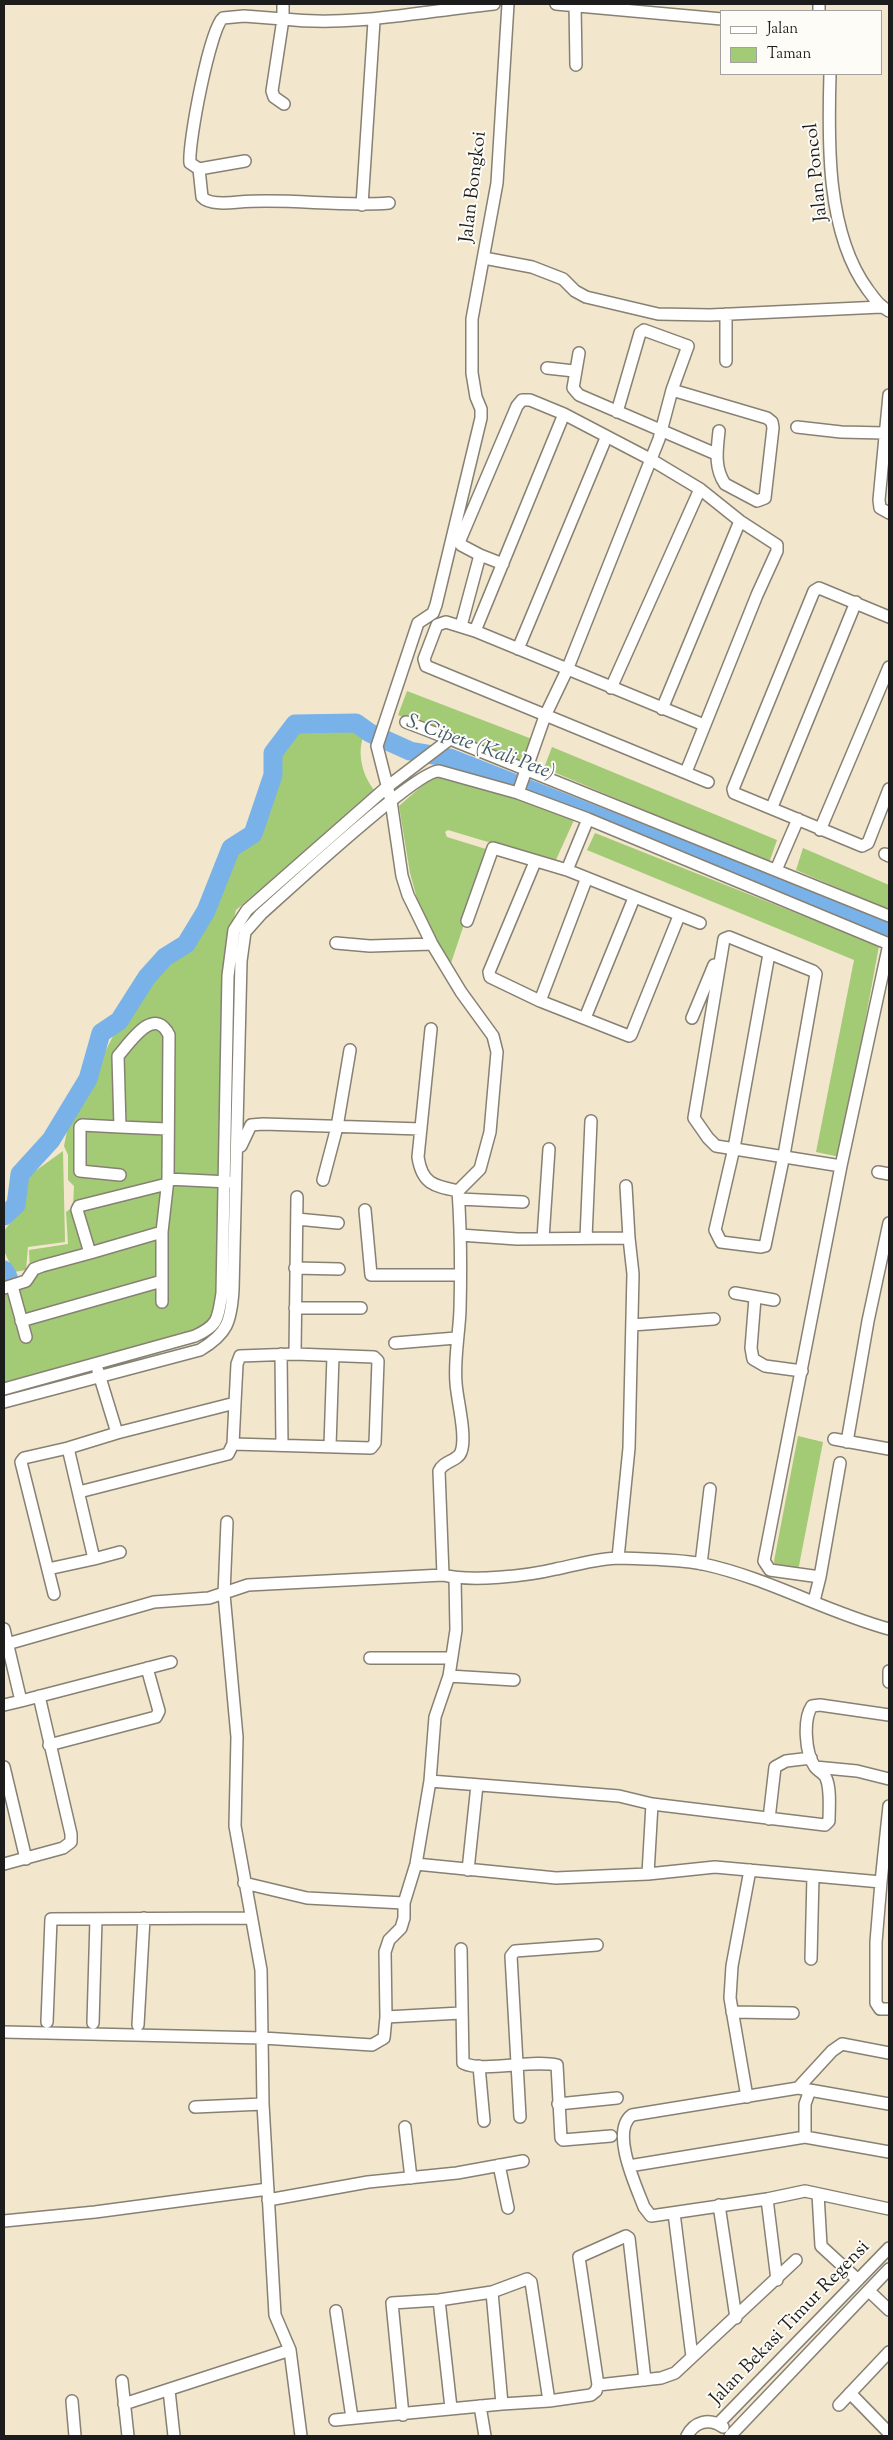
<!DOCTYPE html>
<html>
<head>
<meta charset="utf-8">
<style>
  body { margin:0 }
  #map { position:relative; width:893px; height:2440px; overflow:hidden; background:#f2e6cd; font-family:"Sorts Mill Goudy",serif }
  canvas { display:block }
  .frame { position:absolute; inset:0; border:5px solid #1c1c1c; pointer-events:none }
  .legend { position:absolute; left:720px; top:10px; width:162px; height:65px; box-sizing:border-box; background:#fdfcf7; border:1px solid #a3a29f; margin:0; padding:6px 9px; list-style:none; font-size:15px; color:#1c1c1c }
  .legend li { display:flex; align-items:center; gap:10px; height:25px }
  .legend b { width:25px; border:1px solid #a3a29f }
</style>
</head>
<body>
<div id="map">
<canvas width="893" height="2440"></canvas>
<div class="frame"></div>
<ul class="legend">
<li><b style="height:6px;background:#fff"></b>Jalan</li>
<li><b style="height:14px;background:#a3ca75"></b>Taman</li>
</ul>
</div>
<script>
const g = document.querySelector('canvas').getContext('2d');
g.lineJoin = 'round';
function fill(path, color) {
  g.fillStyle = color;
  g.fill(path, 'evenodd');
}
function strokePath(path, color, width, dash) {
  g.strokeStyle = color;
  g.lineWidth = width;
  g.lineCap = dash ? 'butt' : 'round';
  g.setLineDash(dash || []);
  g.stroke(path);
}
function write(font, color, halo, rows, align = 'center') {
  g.font = font + ' "Sorts Mill Goudy",serif';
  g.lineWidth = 4;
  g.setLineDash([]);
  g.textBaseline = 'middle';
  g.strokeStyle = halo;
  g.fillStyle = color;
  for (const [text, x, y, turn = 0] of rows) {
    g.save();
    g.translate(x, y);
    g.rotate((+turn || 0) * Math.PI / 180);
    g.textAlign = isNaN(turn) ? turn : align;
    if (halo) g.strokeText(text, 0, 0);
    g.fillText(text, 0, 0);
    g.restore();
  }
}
fill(new Path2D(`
  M407,691L532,739L523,763L398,715Z
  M355,726L364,735C356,753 363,779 377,793L236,910L225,955L217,1298L215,1317L203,1330L4,1382V1282L30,1273L29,1250L68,1244L66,1212L73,1207L74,1186L68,1180V1155L64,1146L68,1126L112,1038L162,966L189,946L215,901L233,852L257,835L279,775L277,754L297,728Z
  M552,747L777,840L769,863L544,768Z
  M434,775L501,790L574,820L555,862L448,830L445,832L447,837L489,850L450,966L421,913L410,873L399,806Z
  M595,833L879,946L840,1157L816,1152L854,960L587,850Z
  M803,848L889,885V910L796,870Z
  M63,1151L65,1242L28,1247L26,1270L14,1272L4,1251V1231L25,1203L27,1177Z
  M798,1436L823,1442L798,1571L775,1566L774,1561Z`), '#a3ca75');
strokePath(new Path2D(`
  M4,1216L16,1205L20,1174L51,1140L88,1079L101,1033L119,1021L147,977L165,957L186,944L206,911L231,848L253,834L273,775V753L295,724L356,723L370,733L410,751L450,758L889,931
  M4,1270L8,1277L4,1278`), '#79b2e9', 19);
const minor = new Path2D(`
  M283,4V19C354,27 423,11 494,4
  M556,4L722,19
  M575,4L576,65
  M819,11V4
  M830,74C828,142 826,233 868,290C875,299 879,306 889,311
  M245,161L199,169L190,163C188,143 210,28 223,18L244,16L283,19L272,91L274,97L284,104
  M199,169L202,197C209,205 229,203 239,202C289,198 339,207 389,203
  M362,205L374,21
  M484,258L532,267L563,279L575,291L586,297L658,314L710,315L881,307
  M579,353L573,388L579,395L716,454
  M726,361V314
  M547,368L574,371
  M672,390L767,418L772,422L773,428L765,498L757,501L725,484C714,468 717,450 719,431
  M889,395L879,500L880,508L889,513
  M797,427L841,432L885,433
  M503,564L480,555L461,545L460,540L517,406L522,400H530L564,414L650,459L700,489L740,521L777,545V551L757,595L686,772
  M889,617L819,588L814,591L733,789L734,793L862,846L868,843L889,789
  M461,626L480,555
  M475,631L564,414
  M518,649L606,438
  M611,688L700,489
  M662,709L740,521
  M406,722L450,739
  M704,725L475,631L446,622L437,625L424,659L426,666L708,782
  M518,793L545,716L567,670L659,439L672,390L688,346L644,330L640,333L617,412
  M772,807L856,602
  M588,819L567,870L700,923
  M820,830L889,667
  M885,854L889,856
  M535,862L489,972L490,977L540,1001L629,1036L631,1035L679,916
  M776,870L798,819
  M467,921L493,848L567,870
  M336,943L370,946L432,944
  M769,954L734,1148L715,1230L721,1242L761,1247L765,1246L784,1155L816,974L813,971L729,937L724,939L694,1118L708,1138L716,1146L841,1166
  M540,1001L586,880
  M585,1018L634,898
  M692,1018L714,965
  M431,1029L418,1157C422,1184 434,1186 458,1191
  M120,1127L167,1129
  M241,1146L251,1125L263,1124L421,1129
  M878,1172L889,1174
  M120,1175L80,1171V1127L82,1125L120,1127L118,1056C129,1044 154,1004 169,1035L168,1179
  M323,1180L337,1127L350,1050
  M626,1186L629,1238
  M459,1199L523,1202
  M365,1210L371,1275H459
  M297,1219L338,1223
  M162,1232L90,1253L77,1210L79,1206L167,1184
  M460,1235L517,1239L629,1238L633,1274L629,1448L618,1558
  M586,1238L591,1121
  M543,1239L549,1149
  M295,1268L339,1269
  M12,1286L26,1337
  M4,1288L26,1281L34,1269L42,1266L90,1253
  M735,1293L774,1300
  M755,1298L751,1348L753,1359L765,1366L802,1371
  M162,1302V1232L168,1179L229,1182
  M295,1308H361
  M21,1321L162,1281
  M632,1325L714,1319
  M395,1343L456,1338
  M281,1354L282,1445
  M295,1354L297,1197
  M4,1389L195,1336C219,1325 218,1318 222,1293L228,976L234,930L247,910L387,787L450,739L889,916
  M4,1402L200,1350C227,1334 231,1322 233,1290L241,961L245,932L261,914C287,891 417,770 439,771L518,793L588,819L889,944
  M834,1439L889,1449
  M847,1442L868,1321L889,1223
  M233,1444L371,1448L375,1443L378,1361L374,1357L295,1354L240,1356L237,1364L235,1403
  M330,1446L333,1356
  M79,1492L228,1454L233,1444L235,1403L117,1433
  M227,1522L224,1594L237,1737L235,1826L261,1970L263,2104L275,2315L290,2350L301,2436
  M94,1559L120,1552
  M701,1564L710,1489
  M48,1569L94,1559L68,1448
  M443,1575L439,1471C443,1461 458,1461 461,1452C467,1436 457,1400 456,1383C454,1359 459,1335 460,1310C461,1271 461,1231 458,1191L480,1169L490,1132L497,1052L493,1036L461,992L432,944L408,895L402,876L391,801L377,746L418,623L433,613L436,605L481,418V409L476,397L472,373V319L497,183L508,4
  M820,1577L840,1463
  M54,1594L21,1462L24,1458L68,1448L117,1433L98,1371
  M814,1601L820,1577L770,1570L764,1561L841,1166L889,944
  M4,1629L21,1701L171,1662
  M7,1644L154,1602L209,1598L248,1585L443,1575C471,1582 527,1576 556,1569C577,1565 598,1558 620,1558C646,1559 677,1559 703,1564C768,1578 826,1612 889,1629
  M370,1658H451
  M889,1671V1682
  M449,1676L514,1680
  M4,1705L21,1701
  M49,1745L156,1717L159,1711L147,1668
  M4,1767L26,1859
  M815,1767L857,1771L889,1779
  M430,1781L619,1796L652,1804L648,1874
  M652,1804L825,1825L829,1821C829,1809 831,1789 826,1778C824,1773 818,1771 815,1767C805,1753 803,1719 812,1706L820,1705L889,1715
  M769,1819L775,1767L786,1761L811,1758
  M4,1864L63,1848L71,1842V1834L39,1696
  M416,1864L556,1878L648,1874L715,1867L881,1882L889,1806
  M468,1870L477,1785
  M881,1882L876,1942V2003L880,2009H889
  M244,1883L307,1898L404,1903
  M461,1949L463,2063C483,2073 532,2059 557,2065L561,2138L563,2140L611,2136
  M811,1959L813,1876
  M732,2012L793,2013
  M386,2017L461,2013
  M47,2022L51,1919L251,1918
  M93,2023L96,1919
  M138,2025L144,1918
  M4,2032L263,2038L372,2045L384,2038L386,2017L385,1952L389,1940L401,1928L404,1918V1903L416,1864L430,1781L435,1717L449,1676L456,1630L455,1578
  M479,2066L484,2121
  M798,2088L832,2051L842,2044L889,2053
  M747,2097L730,1998L732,1966L750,1870
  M558,2104L617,2098
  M889,2104L798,2088L632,2115C610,2131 636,2186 644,2207L651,2216L767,2199L805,2191L889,2209
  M195,2107L263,2104
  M520,2117L511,1956L515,1951L597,1945
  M405,2127L411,2178
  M805,2137V2104L810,2090
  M499,2165L508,2208
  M629,2166L805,2137L889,2152
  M818,2194L821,2246L858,2280
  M767,2199L777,2280
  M268,2200L368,2182L457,2173L523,2161
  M719,2205L736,2318
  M674,2213L692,2357
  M4,2221L95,2212L268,2189
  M869,2291L889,2310
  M492,2292L502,2404
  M439,2300L451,2408
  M336,2311L352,2418
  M122,2381L128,2436
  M598,2385L661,2378L675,2373L796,2260
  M169,2390L174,2436
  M850,2393L889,2433
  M72,2401L75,2436
  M124,2404L290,2350
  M839,2405L889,2352
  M480,2406L485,2436
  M403,2415L392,2303L439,2300L492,2292L527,2279L531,2282L549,2401
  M335,2420L502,2404L549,2401L591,2395L596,2391L598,2385L579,2257L626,2236L629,2238L645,2380
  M718,2424L889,2248
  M687,2436C694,2422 709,2417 723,2427
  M730,2436L889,2269`);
strokePath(minor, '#878174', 14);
strokePath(minor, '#fff', 11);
write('19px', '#1c1c1c', '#fdfcf7', [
  ["Jalan Poncol",818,172,-96],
  ["Jalan Bongkoi",475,187,-83],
  ["Jalan Bekasi Timur Regensi",791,2324,-46]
]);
write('italic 20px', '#41586e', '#fdfcf7', [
  ["S. Cipete (Kali Pete)",480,749,20]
]);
</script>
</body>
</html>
